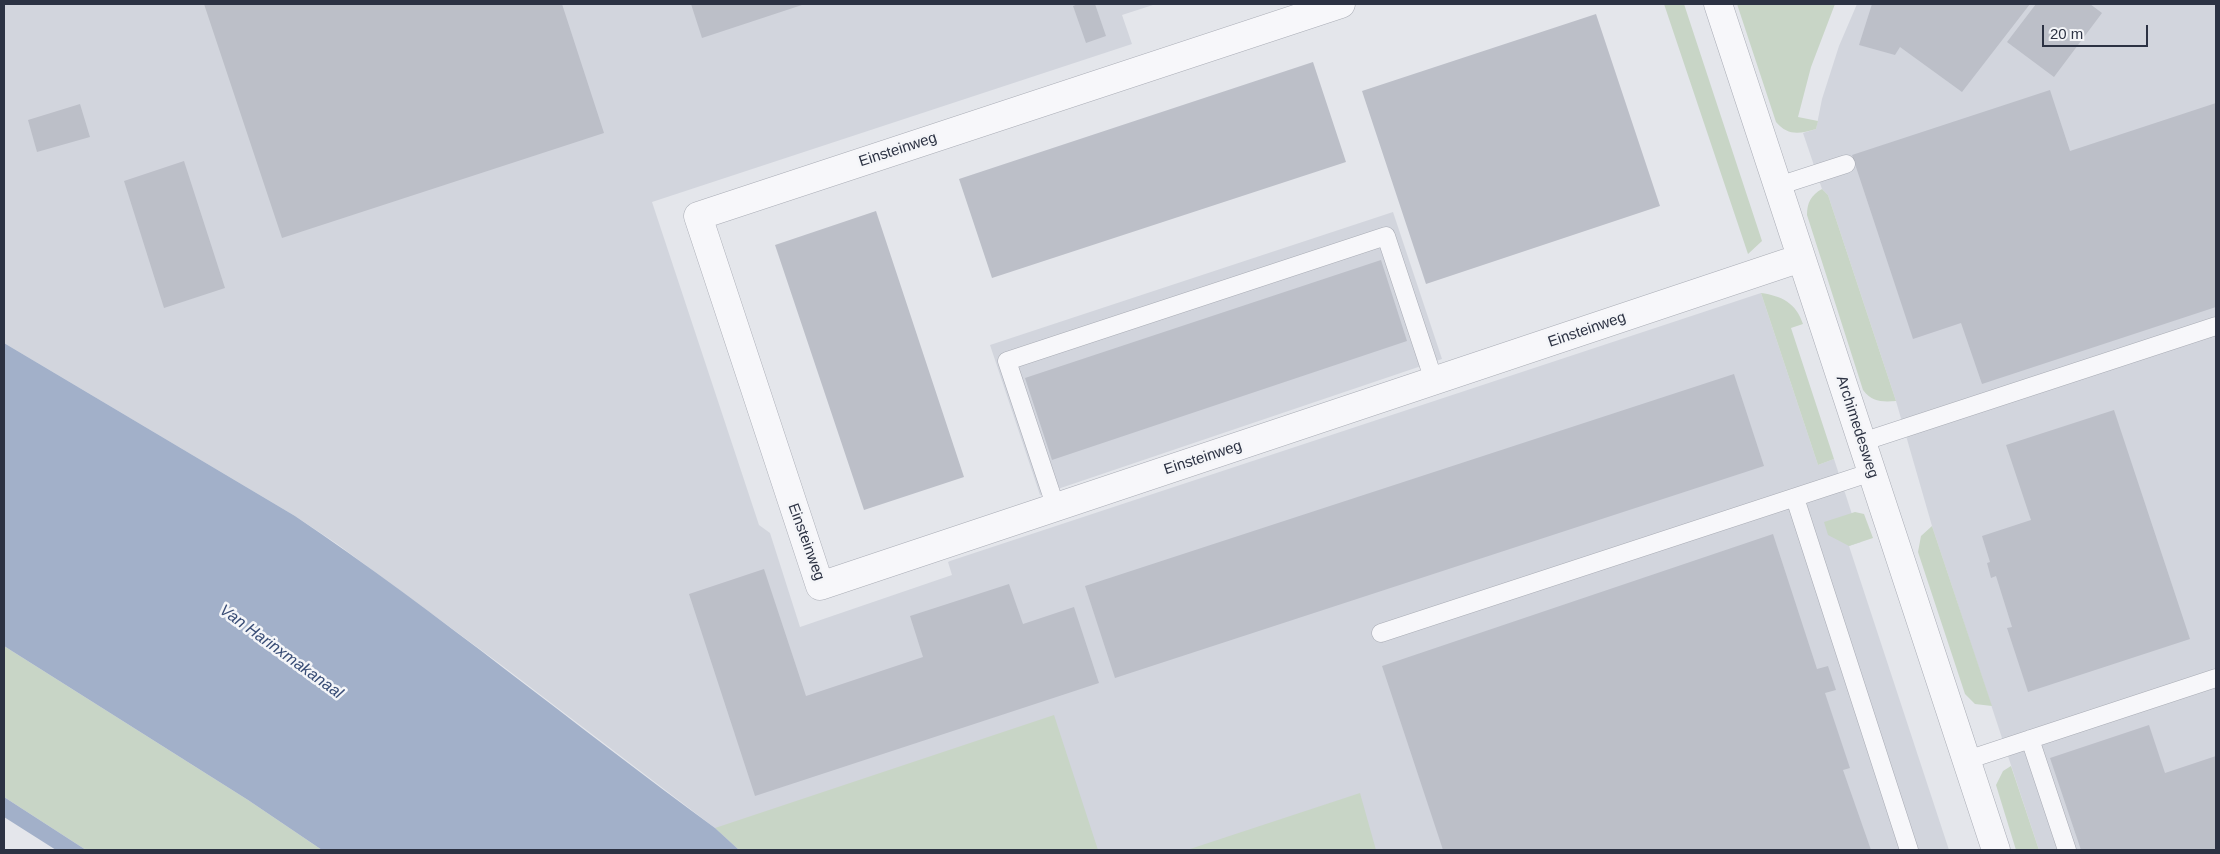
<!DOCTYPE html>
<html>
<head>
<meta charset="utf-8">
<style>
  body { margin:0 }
  #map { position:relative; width:2220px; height:854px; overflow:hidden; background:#e4e6eb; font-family:Helvetica,sans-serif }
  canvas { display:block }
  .frame { position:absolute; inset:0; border:5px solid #2c3243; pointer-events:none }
  .scale { position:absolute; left:2042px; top:25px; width:106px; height:22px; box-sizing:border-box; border:2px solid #2c3243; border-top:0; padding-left:6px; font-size:15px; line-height:18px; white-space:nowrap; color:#2c3243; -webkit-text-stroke:4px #f4f5f8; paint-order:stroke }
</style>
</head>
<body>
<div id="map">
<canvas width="2220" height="854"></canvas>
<div class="frame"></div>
<div class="scale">20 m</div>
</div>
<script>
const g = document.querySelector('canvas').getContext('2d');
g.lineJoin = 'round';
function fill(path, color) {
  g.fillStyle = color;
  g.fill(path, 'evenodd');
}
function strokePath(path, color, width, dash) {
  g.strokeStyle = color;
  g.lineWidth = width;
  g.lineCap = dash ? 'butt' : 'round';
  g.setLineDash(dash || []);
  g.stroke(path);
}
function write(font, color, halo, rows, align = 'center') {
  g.font = font + ' Helvetica,sans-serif';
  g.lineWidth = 5;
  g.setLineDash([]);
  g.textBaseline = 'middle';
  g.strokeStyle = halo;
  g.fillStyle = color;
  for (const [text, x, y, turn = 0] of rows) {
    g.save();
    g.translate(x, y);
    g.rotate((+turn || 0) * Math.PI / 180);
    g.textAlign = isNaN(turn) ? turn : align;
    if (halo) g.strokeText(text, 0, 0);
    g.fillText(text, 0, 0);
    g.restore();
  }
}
fill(new Path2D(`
  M4,4H1156L1122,15L1132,44L652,202L759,525L770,533L800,627L952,575L948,562L950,561L1761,293L1818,465L1834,459L1861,542L1849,546L1949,850H739L715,828L500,664L337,544L295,516L4,343Z
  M1857,4H2216V850H2039L1932,526L1896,401L1828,195L1822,189L1803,133L1816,129L1822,99L1839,46Z
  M1393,212L1442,359L1040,495L990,345Z`), '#d2d5dd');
fill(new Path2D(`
  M1664,4H1684L1762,241L1748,254Z
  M1737,4H1835L1811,67L1798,117L1818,121L1816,129C1799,134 1788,136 1776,122Z
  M1822,189L1828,195L1896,401C1882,402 1872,402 1863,390L1807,215C1807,203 1811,195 1822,189Z
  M1761,293C1782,296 1796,303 1803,324L1791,328L1834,459L1818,465Z
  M1855,512L1864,514L1873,538L1849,546L1828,535L1824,522Z
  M1932,526L1992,706L1975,704L1965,694L1918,552L1921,536Z
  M4,646L248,800L322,850H86L4,797Z
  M1054,715L1098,850H739L715,828Z
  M2011,766L2039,850H2016L1996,785L2003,771Z
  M1360,793L1376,850H1187Z`), '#c8d5c6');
fill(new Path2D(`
  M4,343L295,516C440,614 574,725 715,828L739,850H322L248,800L4,646Z
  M4,797L86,850H56L4,817Z`), '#a2b0c9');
fill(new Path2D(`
  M204,4H562L604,133L282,238Z
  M691,4H805L702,38Z
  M1078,4H1095L1106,36L1086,43L1073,6Z
  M1872,4H2030L1962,92L1900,47L1895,55L1859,45Z
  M2036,4H2090L2102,13L2054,77L2007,42Z
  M1596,14L1660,206L1426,284L1362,91Z
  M1313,62L1346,162L992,278L959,179Z
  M2050,90L2070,151L2216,103V307L1982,384L1961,323L1913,339L1852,155Z
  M80,104L90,137L37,152L28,120Z
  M184,161L225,288L164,308L124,181Z
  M876,211L964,477L864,510L775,245Z
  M1381,260L1407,341L1052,460L1025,378Z
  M1734,374L1764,466L1115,678L1085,586Z
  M2114,410L2190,639L2028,692L2007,628L2012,627L1996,576L1991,578L1987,563L1990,562L1982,536L2031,520L2006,445Z
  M1773,534L1817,669L1828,666L1836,690L1825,693L1850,768L1843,770L1871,850H1443L1382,666Z
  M764,569L806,696L923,657L910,616L1009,584L1023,624L1074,607L1099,683L755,796L689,594Z
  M2149,725L2165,773L2216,756V850H2081L2050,758Z`), '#bcbfc8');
const lane = new Path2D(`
  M1778,186L1846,164
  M1862,442L2216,326
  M1795,498L1909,850
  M1056,508L1007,361L1386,236L1434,381
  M1381,633L1872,472
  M2030,739L2067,850
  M1967,760L2216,678`);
const street = new Path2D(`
  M1341,4L698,216L820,586L1801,258
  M1718,4L1996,850`);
strokePath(lane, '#a9acb5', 19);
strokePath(street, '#a9acb5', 29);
strokePath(lane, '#f7f7fa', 18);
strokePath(street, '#f7f7fa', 28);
write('15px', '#2c3243', '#f4f5f8', [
  ["Einsteinweg",898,150,-18],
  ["Einsteinweg",1587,330,-19],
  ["Archimedesweg",1857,427,72],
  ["Einsteinweg",1203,458,-18],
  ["Einsteinweg",806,542,70]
]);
write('italic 16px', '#384c75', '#f4f5f8', [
  ["Van Harinxmakanaal",281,652,36]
]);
</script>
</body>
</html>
